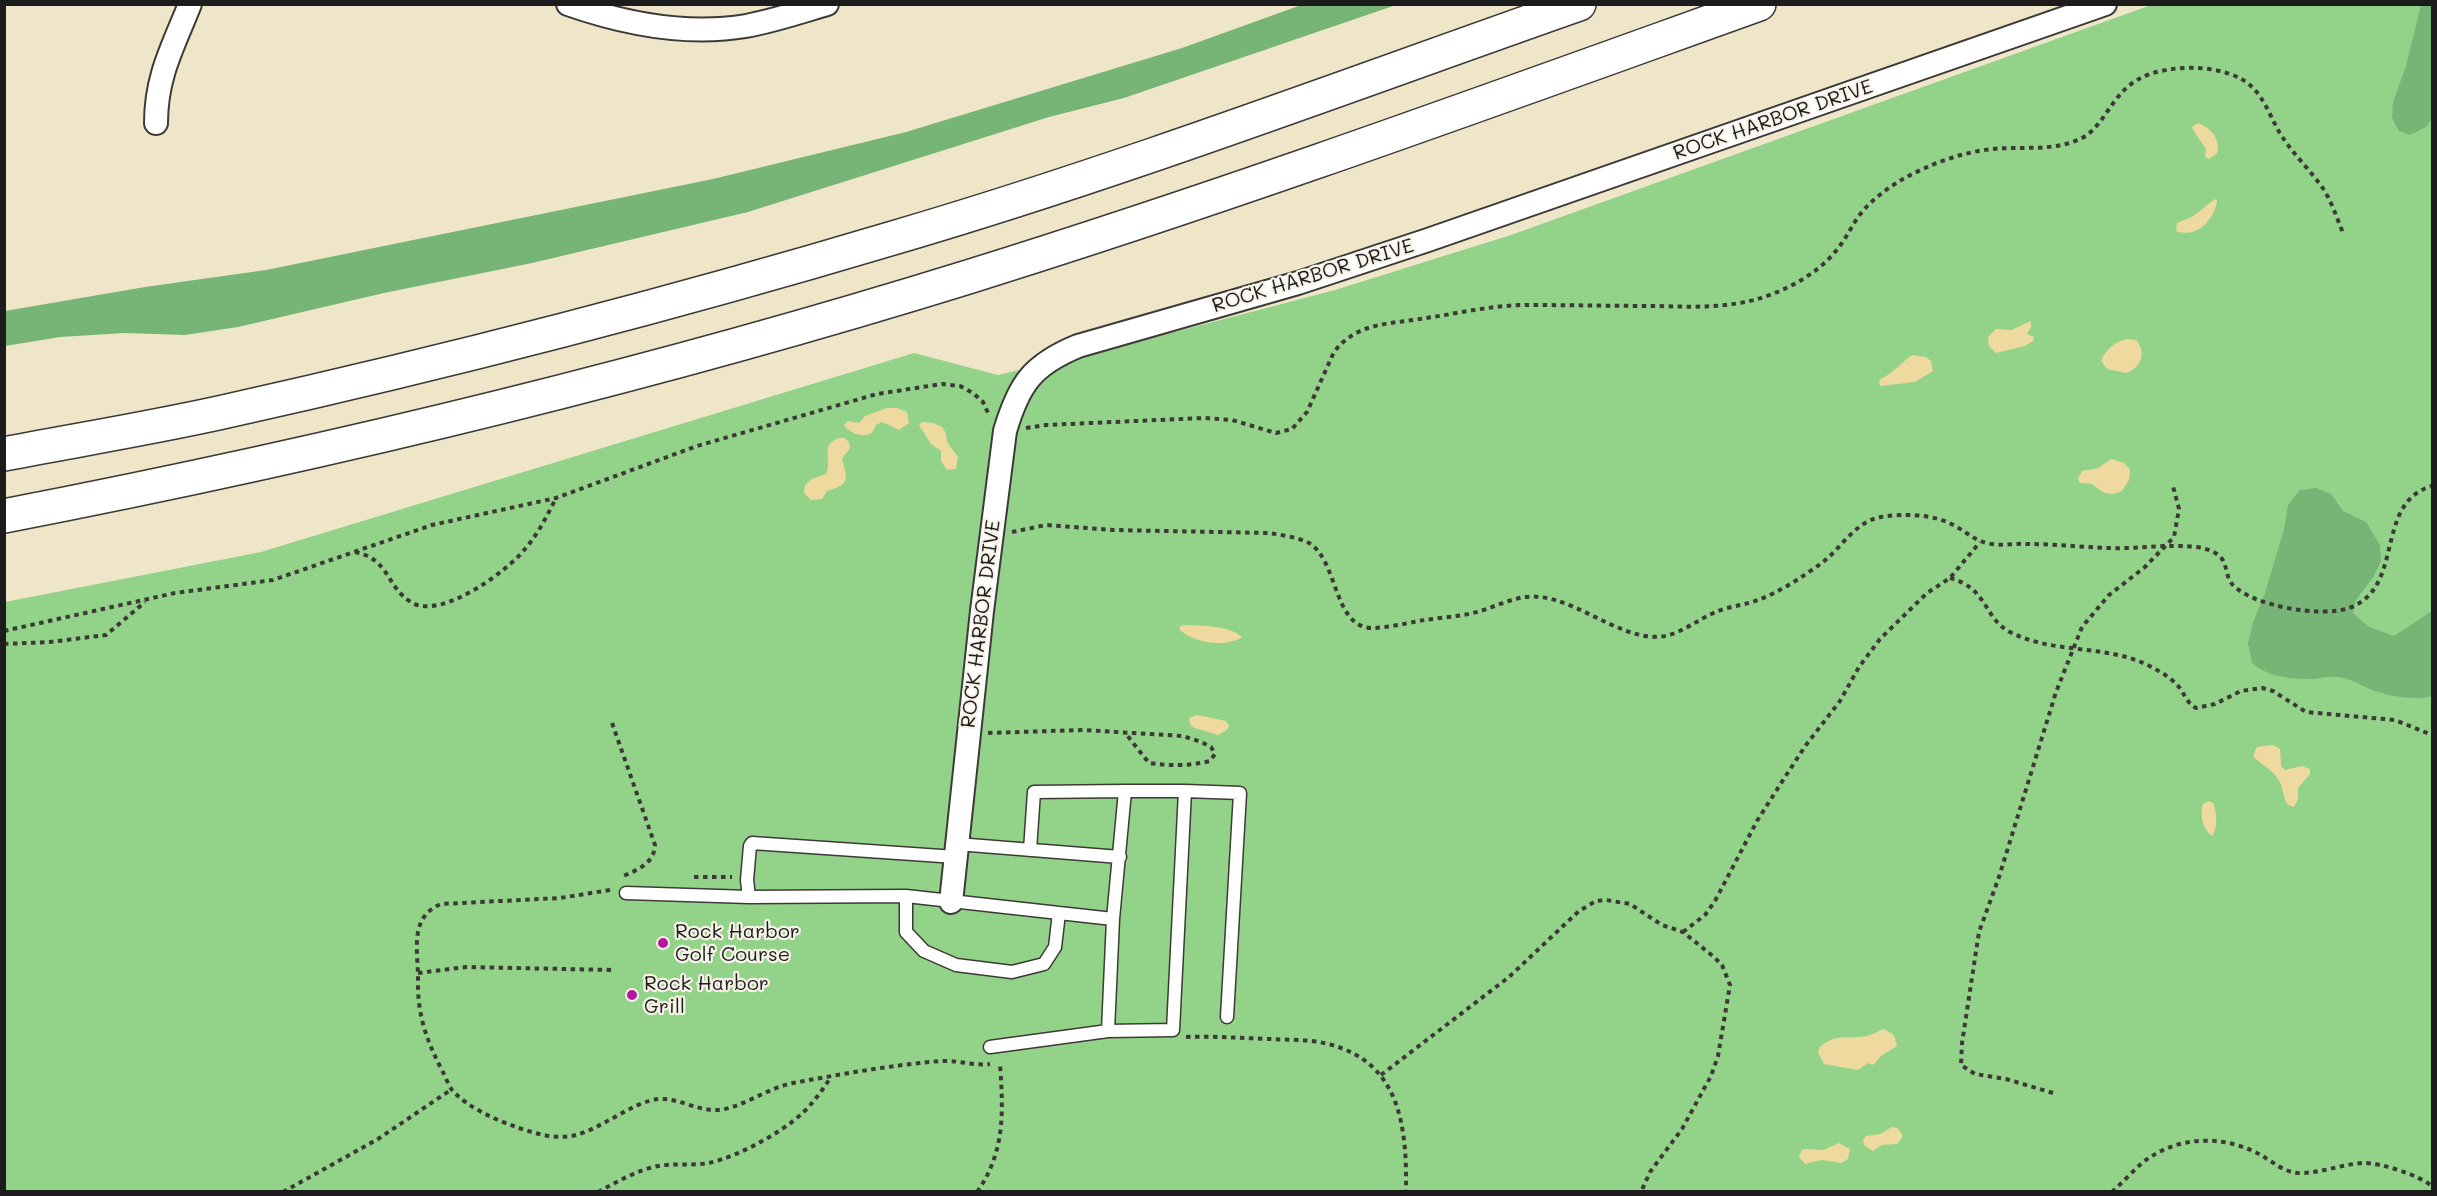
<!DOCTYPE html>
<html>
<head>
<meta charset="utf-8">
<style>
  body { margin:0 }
  #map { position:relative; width:2437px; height:1196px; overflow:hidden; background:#efe5c9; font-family:Mali,sans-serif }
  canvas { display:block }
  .frame { position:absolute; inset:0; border:6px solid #1c1c1c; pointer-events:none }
</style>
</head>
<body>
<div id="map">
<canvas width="2437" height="1196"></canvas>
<div class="frame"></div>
</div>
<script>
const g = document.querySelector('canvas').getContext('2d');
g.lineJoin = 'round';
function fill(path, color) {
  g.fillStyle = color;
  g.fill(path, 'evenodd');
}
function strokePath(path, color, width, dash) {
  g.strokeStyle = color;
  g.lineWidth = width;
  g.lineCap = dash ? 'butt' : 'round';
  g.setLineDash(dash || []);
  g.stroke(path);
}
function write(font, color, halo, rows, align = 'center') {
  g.font = font + ' Mali,sans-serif';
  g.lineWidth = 4.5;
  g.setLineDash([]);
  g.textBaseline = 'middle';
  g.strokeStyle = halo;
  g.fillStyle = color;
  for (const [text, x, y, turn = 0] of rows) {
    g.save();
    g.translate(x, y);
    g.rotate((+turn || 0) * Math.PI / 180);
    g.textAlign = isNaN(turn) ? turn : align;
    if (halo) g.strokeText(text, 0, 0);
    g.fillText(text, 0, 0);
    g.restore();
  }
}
fill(new Path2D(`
  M2151,5H2432V1191L5,1192V602L261,552L914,353L998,375L1125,345L1335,290L1511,235Z`), '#93d389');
fill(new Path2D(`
  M1304,4L1396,5L1124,98L1049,117L748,212L532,263L384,293L238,327L185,335L125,333L60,337L5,346V311L145,287L266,270L713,179L906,132L1182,48Z
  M2421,5H2432V119L2426,127L2410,135L2399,131L2392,118L2393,102L2406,66Z
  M2316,488L2331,494L2343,511L2366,522L2380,545L2381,561L2374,576L2356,600L2353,613L2369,627L2394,636L2432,611V696C2417,701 2388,696 2372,690C2360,685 2350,678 2337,677C2330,676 2321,678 2314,679C2291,679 2270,678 2252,663L2248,643L2253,622L2265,593L2284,529L2288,505L2300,490Z`), '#76b575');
fill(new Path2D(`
  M2198,123C2211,128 2221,139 2217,153L2209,159L2205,157L2206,149L2193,130L2192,127Z
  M2215,199L2217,200C2215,220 2196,239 2176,231L2177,223L2192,217Z
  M2031,321V327L2027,334L2034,337L2033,341L2025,346L1996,353L1989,346L1988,337L1996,329L2011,330Z
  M2127,339L2136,340C2147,352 2141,369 2126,373L2107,369L2101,361C2106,349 2115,342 2127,339Z
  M1912,355L1926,357L1931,361L1933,371L1915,382L1880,386L1879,382L1880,379C1890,376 1902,362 1912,355Z
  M887,408H897L907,412L909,423L899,430L882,422L876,425L872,433C862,438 853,434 845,427L844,425L848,421L859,423L865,416Z
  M922,422L933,423L942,427L946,433L947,442L958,457L956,469L947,470L941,461V451L931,444L919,425Z
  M839,438H844L849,442L850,448L842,459C848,480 850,484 827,491L822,499L811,500L804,493L805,485L812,479L826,474C833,460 819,445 839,438Z
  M2111,459L2124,463L2130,469L2129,480L2122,491C2108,497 2103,493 2092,484L2080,483L2078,478L2082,471L2098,468Z
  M1185,625C1203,626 1228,625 1242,637C1226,648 1194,643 1180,630V626Z
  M1197,715L1226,721L1229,726L1227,730L1218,735L1195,728L1191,726L1189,718Z
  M2273,745L2280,749L2281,766L2285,770L2302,766L2310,769V774L2298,788V799L2294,807L2288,805C2282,797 2284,787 2278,779C2272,769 2260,764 2253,756L2257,747Z
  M2209,801L2213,803C2217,813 2218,828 2212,836C2202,829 2200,815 2203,804Z
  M1884,1029L1894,1035L1897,1046L1881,1056L1873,1065L1868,1063L1858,1070L1824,1064L1818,1053L1820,1047C1837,1032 1847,1040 1866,1036C1872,1035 1878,1031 1884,1029Z
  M1892,1127L1897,1128L1902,1134V1138L1897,1144L1882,1145L1873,1151L1864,1145L1863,1140L1866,1136L1880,1134Z
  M1839,1143L1850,1149L1848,1159L1841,1163L1822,1160L1805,1164L1799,1157L1802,1150L1805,1149L1823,1150Z`), '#eeda9e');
const service = new Path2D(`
  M1185,791L1240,793L1227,1017
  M957,844L1120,857
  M1030,850L1034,792L1125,791
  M626,893L749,897L906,896L1113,919L1125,791H1185L1173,1030L1108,1031L1113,919
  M906,896V932L924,951L956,965L1012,972L1044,964L1055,947L1059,913
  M749,897L747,880L750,846L752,843L956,857
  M990,1047L1108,1031`);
const minor = new Path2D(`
  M568,4C625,24 685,36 746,26C773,21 800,12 827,4
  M156,123C156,76 173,47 190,4
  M951,902L982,611L1005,431C1019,384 1032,365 1078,346L1298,283L1428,240L2105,4`);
const motorway = new Path2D(`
  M4,454C77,440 151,428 223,412C448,362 672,304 893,238C1125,170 1351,84 1579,4
  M4,516C330,453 652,375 968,277C1235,194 1497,98 1759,4`);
strokePath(service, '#3c3a36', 15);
strokePath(minor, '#3c3a36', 26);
strokePath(motorway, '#3c3a36', 36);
strokePath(new Path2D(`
  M1026,428L1046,425L1204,418L1232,420L1276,433L1292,429L1307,412L1334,352C1356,323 1388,324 1420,319C1455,314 1492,305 1527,305C1571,305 1615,306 1658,306C1690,307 1722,308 1754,300C1783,292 1815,276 1835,252C1844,242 1850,229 1858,217C1870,201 1886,189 1903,179C1930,164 1962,152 1993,149C2023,146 2054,152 2082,138C2104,127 2112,93 2139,79C2167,63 2228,63 2252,87C2266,100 2272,122 2283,138C2295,156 2312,172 2324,190C2332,203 2337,218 2343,233
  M1012,532L1046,525L1113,530L1269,533C1282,535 1297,537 1309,543C1338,560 1333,626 1371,628C1386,628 1403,624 1419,621C1436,618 1455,617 1473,613C1495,608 1516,594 1539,597C1582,600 1633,651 1675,633C1690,627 1703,617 1718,611C1731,606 1745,605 1758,600C1780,592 1804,576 1823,562C1842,547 1856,521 1881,517C1904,513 1935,514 1955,526C1968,533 1976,542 1992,544C2003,546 2015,543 2026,544C2053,544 2081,547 2108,548C2129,549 2149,546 2170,546C2184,546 2212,545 2222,559C2227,566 2226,577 2232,584C2251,606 2322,618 2349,608C2406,588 2373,503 2432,486
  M355,552C390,559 386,587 411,602C439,621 507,572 525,549C538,534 547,516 556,498
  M1950,578C1988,588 1984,619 2010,632C2050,653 2099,645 2141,662C2154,668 2170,676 2179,687C2185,695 2187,703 2196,708L2215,704L2241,691L2262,688L2273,691L2306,712L2395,720L2432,735
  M4,631L175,593L273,580L432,525L556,498L697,446L877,394L942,384L960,386L973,393L983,402L988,413
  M4,644L50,642L106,635L145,602
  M612,723L655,845C654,864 637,870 621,877
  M988,733L1083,730L1183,736L1201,742L1211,747L1215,754L1210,761C1190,766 1170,766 1149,763L1126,734
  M694,877H732
  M610,890L560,898L441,904C409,917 418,950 418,979C417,1013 426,1040 442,1070C445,1076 448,1084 452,1090C468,1108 496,1120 519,1128C537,1134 557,1140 576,1135C603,1128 634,1101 659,1099C679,1098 697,1111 717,1110C740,1109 767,1088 793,1083C842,1074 892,1065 941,1061C958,1060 973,1066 990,1064
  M1683,932L1705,915L1715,901L1757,821L1785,777L1806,745L1840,701L1859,667L1880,639L1927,593L1950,578L1980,542
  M418,973L466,967L613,970
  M1186,1037C1214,1036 1241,1038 1269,1039C1288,1040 1309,1039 1328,1044C1401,1062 1407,1128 1406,1192
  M1381,1075L1509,977L1579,911L1596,901L1606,900L1630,904L1662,925L1683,932L1714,957L1722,965L1730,985L1718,1056L1711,1076L1682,1129L1650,1172L1641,1192
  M2053,1093L2006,1079L1975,1074L1961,1065L1962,1043L1979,932L1999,877L2056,692L2082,627L2109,595L2145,567L2174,537L2179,509L2173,486
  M283,1192L378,1139L452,1089
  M598,1192C617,1182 637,1170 658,1166C674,1163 692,1166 709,1163C740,1156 792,1128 812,1103C819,1095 825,1086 831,1077
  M977,1192C1006,1151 1003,1110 1000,1063
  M2112,1192C2122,1183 2132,1172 2142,1163C2176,1136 2221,1134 2259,1154C2272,1161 2284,1173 2300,1173C2322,1173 2342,1164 2364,1163C2382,1163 2418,1175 2432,1186`), '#3c3a36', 4, [4.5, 4.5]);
strokePath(service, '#fff', 12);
strokePath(minor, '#fff', 22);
strokePath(motorway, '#fff', 33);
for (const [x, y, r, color] of [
  [663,943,6,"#b5179e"],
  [632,995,6,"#b5179e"]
]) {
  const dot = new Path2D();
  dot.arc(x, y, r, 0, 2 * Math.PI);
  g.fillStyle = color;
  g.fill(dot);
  strokePath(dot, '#f7f3e8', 2);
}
write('20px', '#1c1c1c', '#f7f3e8', [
  ["ROCK HARBOR DRIVE",1773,120,-19],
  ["ROCK HARBOR DRIVE",1313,276,-17],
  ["ROCK HARBOR DRIVE",981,624,-83]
]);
write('20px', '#1c1c1c', '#f7f3e8', [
  ["Rock Harbor",675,932],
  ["Golf Course",675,955],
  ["Rock Harbor",644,984],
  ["Grill",644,1007]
], 'left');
</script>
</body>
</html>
